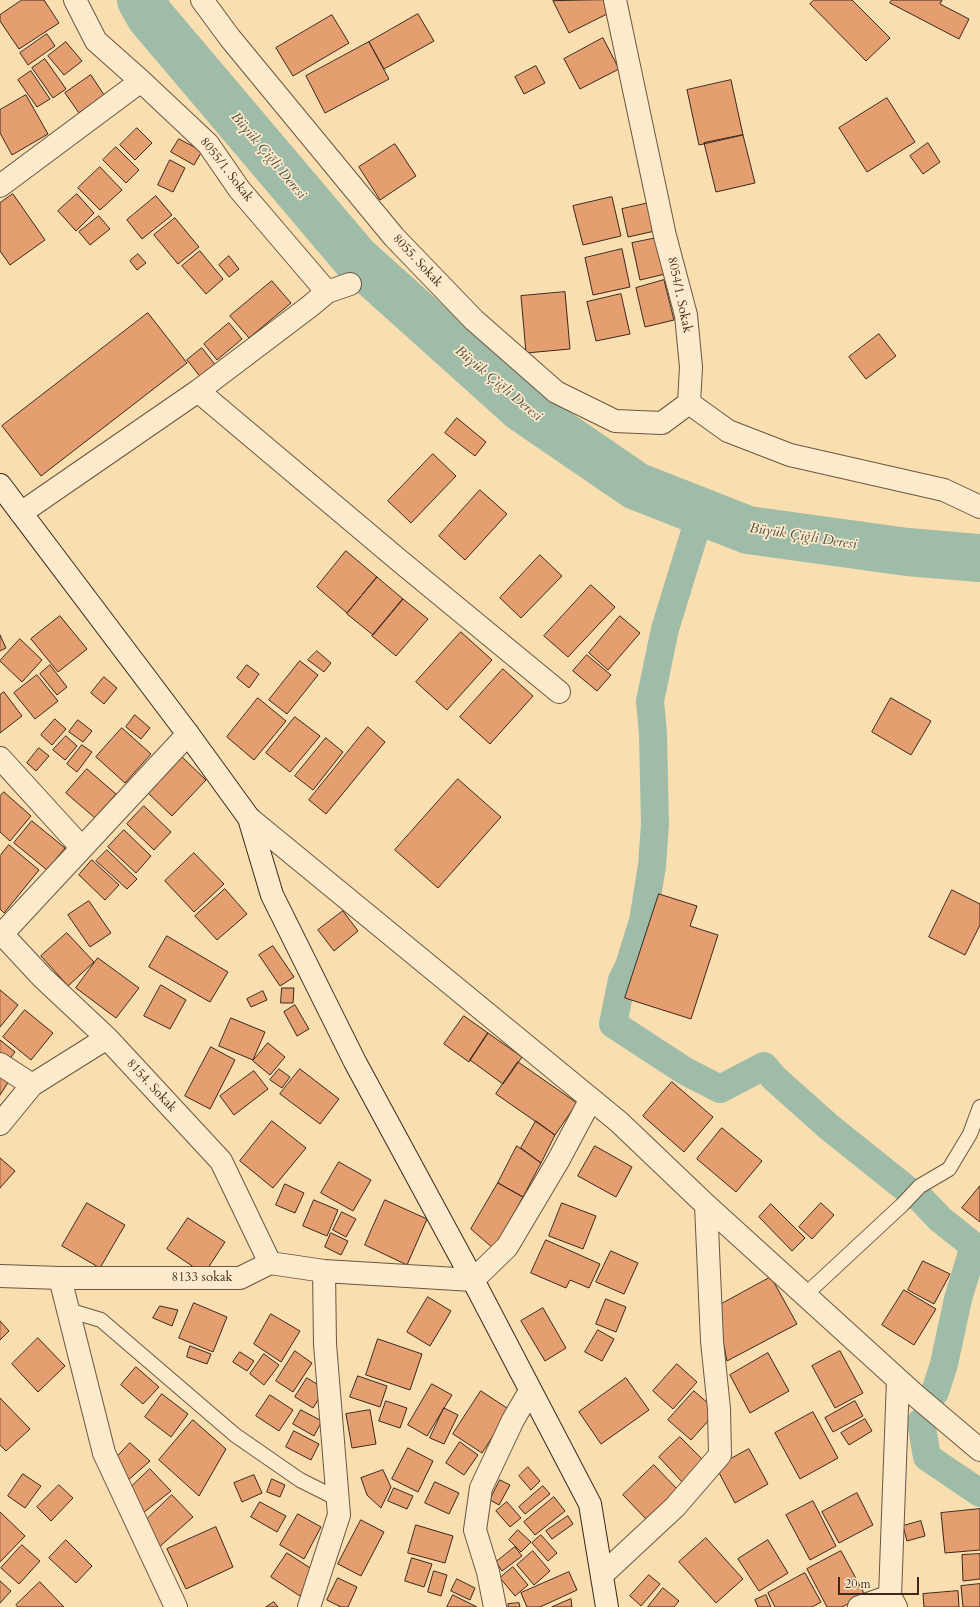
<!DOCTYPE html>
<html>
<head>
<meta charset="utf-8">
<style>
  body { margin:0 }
  #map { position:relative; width:980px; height:1607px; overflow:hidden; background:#f9deb0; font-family:Cardo,serif }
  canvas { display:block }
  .scale { position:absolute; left:838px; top:1577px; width:81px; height:18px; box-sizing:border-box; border:2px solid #3c281c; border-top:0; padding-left:5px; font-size:12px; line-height:14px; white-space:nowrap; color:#3c281c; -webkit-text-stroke:3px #fbeacc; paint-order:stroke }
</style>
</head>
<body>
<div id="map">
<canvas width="980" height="1607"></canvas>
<div class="scale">20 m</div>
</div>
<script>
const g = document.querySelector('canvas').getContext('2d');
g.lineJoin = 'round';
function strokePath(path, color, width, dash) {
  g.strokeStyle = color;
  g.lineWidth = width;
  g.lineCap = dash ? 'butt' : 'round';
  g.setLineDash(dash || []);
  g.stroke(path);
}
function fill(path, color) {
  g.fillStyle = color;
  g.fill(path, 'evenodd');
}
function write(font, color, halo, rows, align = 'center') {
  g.font = font + ' Cardo,serif';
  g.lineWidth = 3.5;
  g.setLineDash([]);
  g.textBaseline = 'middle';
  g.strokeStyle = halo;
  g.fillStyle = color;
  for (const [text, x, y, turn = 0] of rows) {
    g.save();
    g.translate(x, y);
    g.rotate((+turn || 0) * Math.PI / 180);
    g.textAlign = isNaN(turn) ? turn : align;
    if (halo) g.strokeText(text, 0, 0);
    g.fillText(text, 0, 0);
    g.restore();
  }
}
strokePath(new Path2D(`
  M701,512L665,629L650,701L653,734L655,824L652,866L643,921L629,966L622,980L613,1024L685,1071L720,1089L764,1066L774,1078L829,1127L909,1191L921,1199L940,1219L974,1246L958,1299L944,1364L935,1392
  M921,1422L927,1457L980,1493`), '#9ebca8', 28);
strokePath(new Path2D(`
  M141,0L150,16L355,258L522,408L636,486L748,530L907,552L980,558`), '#9ebca8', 48);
const building = new Path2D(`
  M22,0H44L59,23L19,49L0,21V15Z
  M605,0L611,12L569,33L553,1Z
  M814,0H852L890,38L866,61L810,4Z
  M892,0H942L940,4L969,19L959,39L890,3Z
  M418,14L434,41L384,69L369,42Z
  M332,15L349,43L293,76L276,48Z
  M47,34L55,46L28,65L20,53Z
  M603,38L619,69L580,89L564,59Z
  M66,42L82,61L64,75L48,56Z
  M369,42L389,79L325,113L306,76Z
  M45,59L66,89L53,98L32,68Z
  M536,66L545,83L524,94L515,77Z
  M31,71L50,99L37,107L18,80Z
  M91,75L104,95L79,113L65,93Z
  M731,80L743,135L699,145L687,90Z
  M26,95L48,134L12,155L0,133V110Z
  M887,98L915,142L867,172L839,128Z
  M137,128L152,143L135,160L120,145Z
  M743,135L755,183L716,192L704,143Z
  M179,139L202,151L194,165L171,152Z
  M928,143L940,162L923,174L910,156Z
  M395,144L416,176L380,200L359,167Z
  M116,147L139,170L126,183L103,160Z
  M170,160L185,168L173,192L158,185Z
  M100,167L122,190L100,210L78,188Z
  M13,194L45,240L10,265L0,251V203Z
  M77,194L94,213L76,231L58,211Z
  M156,196L172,215L142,239L127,220Z
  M612,197L621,236L583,245L573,206Z
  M649,203L655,231L628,237L622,209Z
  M99,216L110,229L90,245L79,232Z
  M175,218L199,247L178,264L154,235Z
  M657,238L665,274L640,280L632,243Z
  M622,249L630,287L593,295L585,258Z
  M200,251L223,279L206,294L182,266Z
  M138,254L146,263L137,270L130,261Z
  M229,256L239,269L229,277L219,265Z
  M664,280L674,320L645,327L636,288Z
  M272,281L291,303L249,338L230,316Z
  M565,292L570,349L526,353L521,296Z
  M621,294L630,334L596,341L587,302Z
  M148,313L187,363L41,476L2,426Z
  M229,323L242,339L217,360L204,344Z
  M879,334L896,356L866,379L849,357Z
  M202,348L217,367L202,379L187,360Z
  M457,418L486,442L475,456L445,433Z
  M433,454L456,476L411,523L388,501Z
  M480,490L507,514L465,560L439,536Z
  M346,551L377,577L347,613L317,587Z
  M540,555L562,576L521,618L500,598Z
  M377,577L403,599L373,635L347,614Z
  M591,585L615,607L568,657L544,636Z
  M403,599L428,619L396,656L372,636Z
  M60,616L87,649L58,672L31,639Z
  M620,616L640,633L608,670L589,653Z
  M461,632L492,660L447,710L416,682Z
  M0,635L6,648L0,651Z
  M20,639L42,660L22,682L0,661Z
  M317,651L331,663L324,672L308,660Z
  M587,655L611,675L597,691L573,671Z
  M300,661L318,675L287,714L269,700Z
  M50,665L67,687L57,695L40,674Z
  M247,665L259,674L249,688L237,678Z
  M503,669L533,696L490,744L460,717Z
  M37,675L58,701L35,719L14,693Z
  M104,677L117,688L104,704L91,693Z
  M4,692L22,716L0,733V695Z
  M258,698L286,721L254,760L227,737Z
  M891,698L931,721L911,755L872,732Z
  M135,715L150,728L141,739L126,727Z
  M295,717L320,736L290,772L266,753Z
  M55,719L66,729L52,745L41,735Z
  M78,720L92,731L83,742L69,732Z
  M368,727L385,742L326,814L309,800Z
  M122,728L151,754L125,783L96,757Z
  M66,736L77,746L65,760L53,750Z
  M326,738L343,752L313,790L295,776Z
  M82,745L92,752L77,772L67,764Z
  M39,748L49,756L36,771L27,763Z
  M182,757L206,780L172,816L148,793Z
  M87,769L116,794L95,818L66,793Z
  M458,779L501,817L438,888L395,850Z
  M4,792L31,816L10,841L0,832V796Z
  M144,806L171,832L154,850L127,824Z
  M32,821L65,848L47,870L14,843Z
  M124,830L151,856L136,873L108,847Z
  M9,845L39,870L4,913L0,909V856Z
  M107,850L137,879L127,889L96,861Z
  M194,853L224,884L194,912L165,881Z
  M92,860L119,885L105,900L79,875Z
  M225,889L247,914L217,940L195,916Z
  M952,890L980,904V925L965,955L929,937Z
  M659,894L697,906L690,926L718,935L691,1019L625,998Z
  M89,901L111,933L90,947L68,915Z
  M343,911L358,931L334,951L318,930Z
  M67,933L94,962L68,986L41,956Z
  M167,936L228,972L210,1002L149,967Z
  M273,946L294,977L280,986L259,955Z
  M98,958L139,988L116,1018L76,988Z
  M161,985L186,1000L170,1029L144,1016Z
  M282,988H294L293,1003H281Z
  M0,990L18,1005L0,1027Z
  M263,991L267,1000L251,1007L247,999Z
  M295,1005L309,1029L297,1036L284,1012Z
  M25,1010L53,1033L31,1060L3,1037Z
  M464,1016L488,1033L469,1062L444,1044Z
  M231,1018L265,1032L253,1060L219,1046Z
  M488,1033L522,1057L503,1084L470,1060Z
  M0,1040L15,1052L8,1061L0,1055Z
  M268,1043L285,1057L270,1075L253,1061Z
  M211,1047L235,1060L210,1109L185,1096Z
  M518,1062L577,1103L555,1135L496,1094Z
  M279,1069L290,1077L282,1088L270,1080Z
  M300,1069L339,1099L320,1124L280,1094Z
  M254,1071L268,1089L234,1115L220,1096Z
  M0,1076L9,1081L0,1095Z
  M672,1082L713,1117L684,1152L643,1116Z
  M272,1121L306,1148L273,1188L240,1161Z
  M536,1121L555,1135L541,1163L521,1148Z
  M722,1128L762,1161L736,1192L697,1159Z
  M517,1146L541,1163L523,1197L498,1183Z
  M595,1146L632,1167L616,1197L578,1176Z
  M0,1158L15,1171L0,1188Z
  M339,1162L371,1180L353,1211L321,1193Z
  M498,1183L523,1197L494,1249L471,1229Z
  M285,1184L304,1193L295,1213L276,1205Z
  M980,1186V1222L962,1208Z
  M314,1200L338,1210L327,1236L303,1226Z
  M385,1200L427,1219L407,1265L365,1245Z
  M87,1203L125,1225L100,1268L62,1246Z
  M562,1203L596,1216L583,1249L549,1236Z
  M821,1203L834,1215L812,1239L799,1227Z
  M771,1204L805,1238L792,1251L759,1217Z
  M342,1212L356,1219L346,1237L333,1230Z
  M188,1218L225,1242L204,1274L167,1249Z
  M331,1233L348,1241L341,1255L325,1247Z
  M546,1240L600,1264L589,1288L570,1280L566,1288L531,1273Z
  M611,1251L638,1263L624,1294L596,1282Z
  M923,1261L950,1274L934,1304L908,1290Z
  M771,1277L797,1324L727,1361L716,1307Z
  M904,1290L936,1309L914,1345L882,1325Z
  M428,1297L451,1311L430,1346L407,1332Z
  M606,1299L626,1307L616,1332L596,1324Z
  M194,1303L227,1317L213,1352L179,1338Z
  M160,1306L178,1310L172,1326L153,1318Z
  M543,1308L566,1348L545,1361L521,1321Z
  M271,1314L300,1331L281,1362L254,1344Z
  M0,1321L9,1331L0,1340Z
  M598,1330L614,1339L602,1361L585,1352Z
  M38,1338L65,1366L38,1392L12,1364Z
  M378,1339L422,1354L410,1390L366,1375Z
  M190,1346L211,1354L207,1364L187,1357Z
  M295,1351L312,1363L293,1392L276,1381Z
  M840,1351L863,1393L835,1408L812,1366Z
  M240,1352L254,1361L247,1371L233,1362Z
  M768,1353L789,1391L750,1413L730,1375Z
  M264,1354L279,1365L264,1385L250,1374Z
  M677,1364L697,1382L673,1409L653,1391Z
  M136,1367L159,1387L143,1404L121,1385Z
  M358,1376L387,1386L380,1407L350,1397Z
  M307,1378L325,1389L313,1408L295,1397Z
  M626,1378L649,1410L601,1444L579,1412Z
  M432,1384L452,1395L427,1436L408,1425Z
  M481,1391L510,1410L482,1453L453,1434Z
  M694,1391L717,1411L691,1440L668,1420Z
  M162,1394L188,1414L171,1437L145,1417Z
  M270,1395L293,1410L279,1431L256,1416Z
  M0,1398L30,1429L6,1451L0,1445Z
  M386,1401L407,1408L400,1428L379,1421Z
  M855,1401L863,1416L833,1432L825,1418Z
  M444,1408L458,1415L444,1444L430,1438Z
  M301,1410L322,1421L314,1436L293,1424Z
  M370,1410L376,1444L352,1448L346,1414Z
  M813,1412L838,1458L800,1479L775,1433Z
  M865,1419L872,1431L849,1445L841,1433Z
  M193,1420L226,1449L199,1496L159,1460Z
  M294,1431L319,1444L311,1460L286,1447Z
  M680,1437L705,1462L683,1483L659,1457Z
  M460,1442L478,1455L464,1475L446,1463Z
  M130,1443L150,1461L126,1482L116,1458Z
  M408,1448L433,1461L418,1492L392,1479Z
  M749,1449L768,1484L735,1503L716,1467Z
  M654,1465L679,1491L648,1521L623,1495Z
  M528,1467L540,1481L531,1490L519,1476Z
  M150,1469L171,1491L143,1513L129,1489Z
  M383,1470L391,1487L381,1508L367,1495L361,1478Z
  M23,1474L41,1486L25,1508L8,1496Z
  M254,1475L262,1493L242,1502L234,1483Z
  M272,1479L285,1485L280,1497L267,1492Z
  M500,1480L510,1485L499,1505L490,1500Z
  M435,1482L459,1493L449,1514L425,1503Z
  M59,1485L73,1498L51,1521L37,1507Z
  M543,1486L550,1494L525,1514L519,1507Z
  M394,1488L413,1496L407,1509L388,1501Z
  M857,1493L873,1525L839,1543L822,1512Z
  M172,1495L193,1517L158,1548L144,1522Z
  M554,1497L565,1511L535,1535L524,1522Z
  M813,1501L836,1546L810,1560L786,1515Z
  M260,1502L286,1516L277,1532L251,1517Z
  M507,1502L521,1518L510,1527L496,1511Z
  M980,1509V1550L945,1553L941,1513Z
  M0,1512L25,1536L0,1562Z
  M298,1514L321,1527L304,1559L280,1545Z
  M568,1516L573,1524L552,1539L546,1531Z
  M361,1520L384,1532L361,1576L338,1564Z
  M921,1521L925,1536L907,1541L903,1526Z
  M416,1525L453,1536L445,1563L408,1553Z
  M216,1527L233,1567L186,1589L167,1549Z
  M518,1530L531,1542L521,1552L509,1540Z
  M541,1535L557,1553L548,1561L532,1543Z
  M706,1538L743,1579L716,1603L679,1562Z
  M66,1540L92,1566L76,1583L49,1558Z
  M768,1540L788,1573L759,1591L738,1559Z
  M22,1545L40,1561L19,1584L1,1568Z
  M515,1547L522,1556L502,1571L496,1562Z
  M533,1551L550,1571L534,1585L517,1565Z
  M841,1551L865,1595L842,1607H827L807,1569Z
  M287,1553L315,1571L300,1596L271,1577Z
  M980,1554V1579L963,1581L962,1555Z
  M412,1558L432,1564L424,1587L405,1581Z
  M513,1567L528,1585L515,1596L500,1578Z
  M434,1571L447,1575L441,1596L428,1592Z
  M569,1572L577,1590L540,1607H527L521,1593Z
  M805,1573L821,1602L812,1607H775L768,1593Z
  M649,1575L660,1584L641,1606L630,1596Z
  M338,1578L357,1587L348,1607H341L327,1600Z
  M457,1579L475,1588L470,1600L451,1591Z
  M0,1581L11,1591L0,1603Z
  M40,1582L64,1607H18L16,1605Z
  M980,1584V1607H963L961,1586Z
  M663,1588L679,1601L674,1607H648Z
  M958,1591L959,1607H924L923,1594Z
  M453,1595L477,1607H447Z
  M766,1595L771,1607H758L755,1600Z
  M571,1599L572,1607H552Z
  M274,1602L278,1607H266Z
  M519,1603L520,1607H508V1604Z`);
fill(building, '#e49e70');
strokePath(building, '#3c281c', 1);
const lane = new Path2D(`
  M805,1295L902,1205L920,1186L949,1169L970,1134L980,1107
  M68,1310L101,1320L235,1435L300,1480L338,1499`);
const street = new Path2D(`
  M75,0L96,41L141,81L208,144L239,189L327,292
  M202,0L230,38L394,237L474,320L556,392L615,421L662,423L689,403
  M615,0L665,236L686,315L691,367L689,403L728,431L790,455L944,490L980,507
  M0,186L141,81
  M198,391L401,562L559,692
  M21,513L198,391L309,307L327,292L350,284
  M0,758L82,848
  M249,818L619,1122L706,1205L915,1395L980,1450
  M0,932L43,978L107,1038L221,1161L270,1263
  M2,934L188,734
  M0,1064L32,1085
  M0,1124L32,1085L107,1038
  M0,1276L60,1278H240L270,1263L324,1271L473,1280L507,1247L558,1161L591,1099
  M60,1278L104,1453L176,1607
  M602,1575L675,1507L720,1455L719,1409L712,1341L706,1205
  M309,1607L339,1515L325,1344L324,1271
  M495,1607L488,1572L475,1530L481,1488L513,1420L530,1391
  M859,1607L890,1596
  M896,1607L890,1596L898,1380`);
const secondary = new Path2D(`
  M0,485L188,734L249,818L272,895L355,1062L473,1280L590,1504L607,1607`);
strokePath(lane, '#6b5641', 16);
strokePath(street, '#6b5641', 24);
strokePath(secondary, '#3c281c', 24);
strokePath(lane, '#fbeacc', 14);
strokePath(street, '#fbeacc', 22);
strokePath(secondary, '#fbeacc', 22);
write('13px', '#3c281c', '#fbeacc', [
  ["8055/1. Sokak",226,170,52],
  ["8055. Sokak",417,261,47],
  ["8054/1. Sokak",679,295,78],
  ["8154. Sokak",151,1086,47],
  ["8133 sokak",202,1278]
]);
write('italic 14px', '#544d3f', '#fbeacc', [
  ["Büyük Çiğli Deresi",268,156,50],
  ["Büyük Çiğli Deresi",498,384,40],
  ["Büyük Çiğli Deresi",803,537,9]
]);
</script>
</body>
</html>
